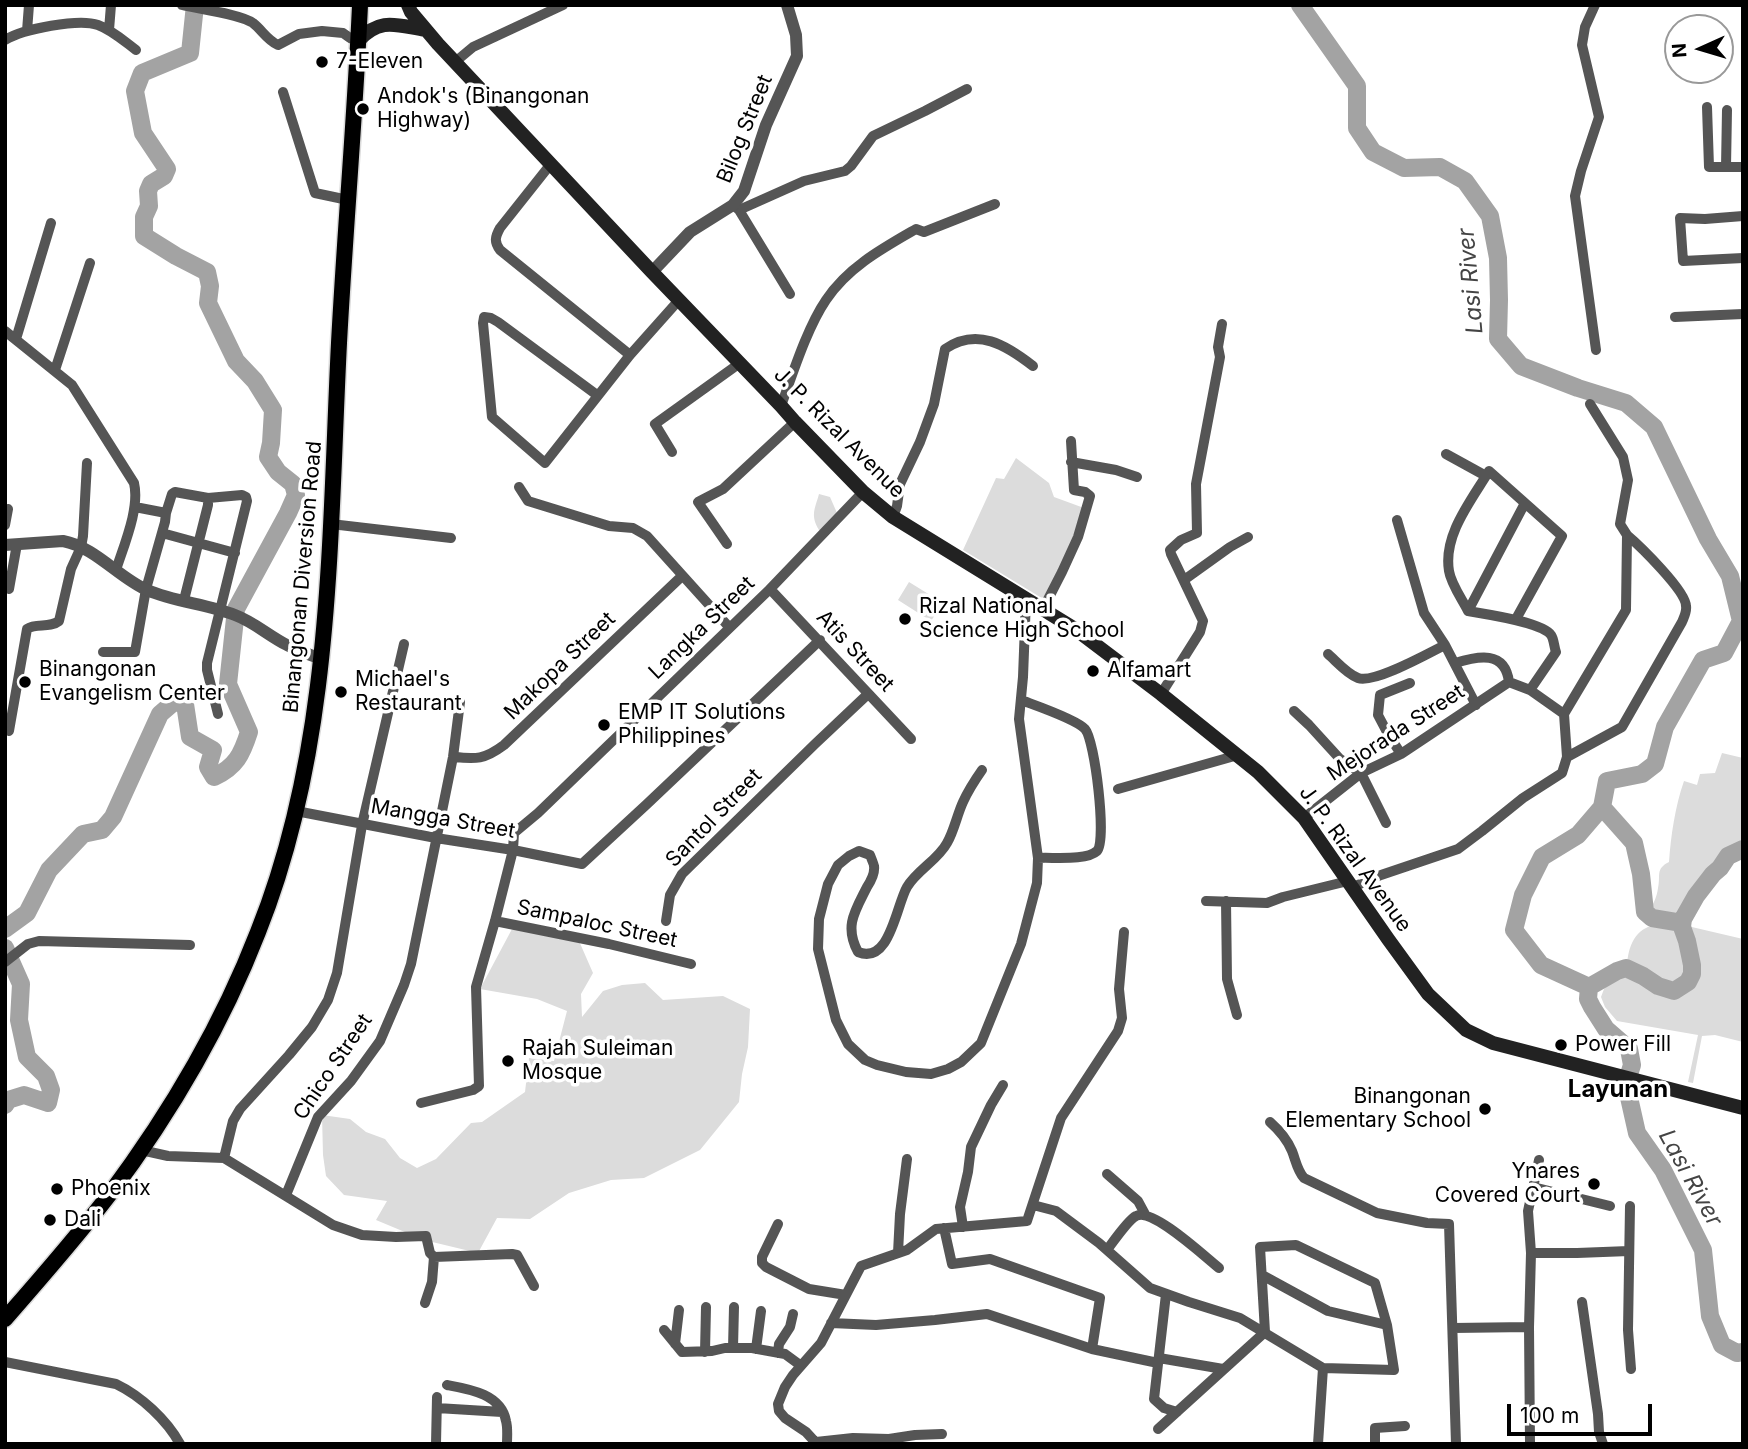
<!DOCTYPE html>
<html>
<head>
<meta charset="utf-8">
<style>
  body { margin:0 }
  #map { position:relative; width:1748px; height:1449px; overflow:hidden; background:#fff; font-family:Inter,sans-serif }
  canvas { display:block }
  .frame { position:absolute; inset:0; border:7px solid #000; pointer-events:none }
  .north { position:absolute; left:1664px; top:14px; width:70px; height:70px; box-sizing:border-box; background:#fff; border:2px solid #999; border-radius:50%; rotate:266deg; font-size:19px; font-weight:700; line-height:28px; text-align:center; color:#000 }
  .north::after { content:''; display:block; margin:auto; width:24px; height:32px; background:#000; clip-path:polygon(50% 0,100% 100%,50% 72%,0 100%) }
  .scale { position:absolute; left:1507px; top:1404px; width:145px; height:32px; box-sizing:border-box; border:4px solid #000; border-top:0; padding-left:9px; font-size:21px; line-height:24px; white-space:nowrap; color:#000; -webkit-text-stroke:5px #fff; paint-order:stroke }
</style>
</head>
<body>
<div id="map">
<canvas width="1748" height="1449"></canvas>
<div class="frame"></div>
<div class="north">N</div>
<div class="scale">100 m</div>
</div>
<script>
const g = document.querySelector('canvas').getContext('2d');
g.lineJoin = 'round';
function fill(path, color) {
  g.fillStyle = color;
  g.fill(path, 'evenodd');
}
function strokePath(path, color, width, dash) {
  g.strokeStyle = color;
  g.lineWidth = width;
  g.lineCap = dash ? 'butt' : 'round';
  g.setLineDash(dash || []);
  g.stroke(path);
}
function write(font, color, halo, rows, align = 'center') {
  g.font = font + ' Inter,sans-serif';
  g.lineWidth = 7;
  g.setLineDash([]);
  g.textBaseline = 'middle';
  g.strokeStyle = halo;
  g.fillStyle = color;
  for (const [text, x, y, turn = 0] of rows) {
    g.save();
    g.translate(x, y);
    g.rotate((+turn || 0) * Math.PI / 180);
    g.textAlign = isNaN(turn) ? turn : align;
    if (halo) g.strokeText(text, 0, 0);
    g.fillText(text, 0, 0);
    g.restore();
  }
}
fill(new Path2D(`
  M1016,458L1049,483L1054,497L1084,508L1080,523L1045,600L963,550L996,478L1004,479Z
  M819,494L830,497L837,513L824,530H819C810,515 815,509 819,494Z
  M909,582L943,603L931,621L898,600Z
  M1722,753L1743,758V847L1725,855L1693,894L1685,911L1679,915V924L1743,939V1042L1715,1035L1702,1036L1693,1083L1688,1082L1698,1035L1617,1021L1605,1007L1601,997L1604,989L1611,981L1618,977L1628,975C1625,960 1630,935 1646,928C1651,925 1658,925 1663,923V915L1649,912C1653,904 1657,897 1658,888C1661,875 1655,869 1669,862C1671,835 1675,807 1684,781L1697,785L1700,774L1715,773Z
  M512,929L579,941L593,973L581,994L582,1017L603,991L622,985L645,983L663,1000L723,996L750,1009L748,1047L742,1074L739,1102L700,1150L644,1178L611,1180L569,1193L530,1219L497,1218L478,1253L424,1240L376,1220L387,1201L344,1195L326,1176L323,1155L322,1115L350,1119L366,1132L385,1139L400,1158L417,1168L436,1159L471,1123L482,1122L525,1092L529,1058L554,1061L567,1011L537,999L480,989Z`), '#dcdcdc');
strokePath(new Path2D(`
  M1300,5L1357,86V128L1373,152L1404,168L1440,167L1465,181L1490,216L1498,258L1499,300L1498,339L1521,366L1578,388L1626,403L1654,427L1708,539L1730,576L1741,621L1724,653L1703,660L1665,727L1655,764L1642,774L1607,781L1602,807L1578,835L1542,857L1523,895L1514,930L1541,965L1589,987
  M1602,807L1634,843L1641,874L1645,912L1652,918L1682,923
  M1743,849L1728,856L1720,868L1713,874L1696,896L1683,919L1682,927L1687,941L1692,965V974L1688,982L1674,991L1658,986L1643,976L1626,968L1617,971L1589,987L1588,999L1592,1007L1606,1029L1629,1049L1632,1065L1626,1084L1637,1133L1663,1170L1703,1250L1710,1316L1722,1345L1737,1353L1743,1352
  M5,929L27,913L49,870L83,834L102,830L113,817L160,714L174,702L185,704L190,737L213,750L208,767L214,777C236,767 242,754 249,732L228,684L236,609L288,513L296,495L293,484L278,472L268,457L271,443L273,410L255,381L236,361L208,303L210,286L207,272L176,256L144,236V217L149,206L148,191L151,184L164,176L167,169L143,133L135,91L142,73L190,53L195,5
  M5,948L21,984L19,1020L27,1057L46,1076L51,1090L48,1103L24,1095L8,1100L5,1105`), '#a3a3a3', 18);
const primary = new Path2D(`
  M5,1319C41,1278 76,1238 109,1195C169,1115 222,1025 258,932C333,745 329,540 339,343C345,230 355,118 360,5`);
strokePath(primary, '#dbdbdb', 19);
strokePath(new Path2D(`
  M182,5C199,9 240,14 253,23C262,30 267,40 278,45L299,34L322,31L343,33L350,38L358,41
  M1595,5L1585,27L1582,45L1599,117L1581,171L1575,196L1596,350
  M109,30L111,5
  M27,31L29,5
  M5,40C23,29 79,18 98,25C112,30 124,41 136,50
  M455,62L473,47L563,5
  M283,92L315,193L348,200
  M1707,107L1709,167H1743
  M550,165L500,228C495,237 494,242 500,250L630,355
  M1726,167L1727,110
  M733,205L739,210L804,181L845,171L851,166L873,136L925,111L967,89
  M739,210L790,294
  M1743,216L1705,219L1680,218L1683,261L1743,258
  M1675,317L1743,314
  M5,331L72,385L134,483C140,508 124,545 116,570
  M16,339L51,223
  M55,370L90,263
  M597,395L498,322L491,318L484,317L483,323L492,417L545,463L630,355L679,300
  M781,406C793,373 807,328 826,300C848,267 883,248 916,229L924,232L995,204
  M672,452L655,424L740,363
  M1446,454L1486,476
  M1071,462L1116,470L1137,477
  M519,487L528,501L609,526L633,528L647,536L729,627
  M208,498L242,495L246,497L247,501L207,663V670L218,714
  M166,513L172,494L175,492L208,498V505L184,600
  M893,517L897,506L900,484L920,442L934,404L945,349C977,327 1006,345 1033,366
  M1397,520L1424,613L1445,645L1476,705
  M331,524L451,538
  M5,525L8,509
  M162,533L235,553
  M727,544L698,502L723,489L795,422
  M1184,580L1230,547L1248,537
  M9,589L17,544
  M770,589L911,739
  M1043,609L1062,572L1078,537L1090,496L1085,492L1074,490L1071,441
  M1468,611C1462,599 1451,584 1449,571C1443,535 1471,501 1489,471L1562,536L1516,619
  M1468,611C1485,614 1542,622 1551,635C1554,639 1554,647 1556,652L1530,690
  M1468,611L1525,503
  M103,652H135L146,589L165,522L166,513L135,507
  M1328,654C1337,662 1347,674 1358,678C1374,684 1429,653 1445,645
  M1455,663C1478,656 1505,650 1509,682
  M1509,682L1530,690L1564,714
  M1161,694L1200,632L1203,621L1171,554L1170,550L1181,540L1197,533L1196,484L1220,357L1218,347L1222,324
  M1021,700C1034,705 1076,719 1085,729C1095,740 1107,841 1097,851C1086,861 1053,857 1038,858
  M1294,711L1309,725L1340,759L1361,773L1386,823
  M9,731L27,629C36,622 49,629 59,621L71,569L81,547L83,536L87,463
  M1401,754L1388,734L1378,715L1380,695L1410,683
  M453,757C476,759 484,760 504,745L682,576
  M1567,757L1622,727L1682,622C1684,617 1687,612 1686,606C1686,591 1640,546 1627,535
  M982,770C975,780 968,791 963,802C957,815 954,831 947,843C938,860 917,870 907,887C896,906 890,965 858,952C844,926 855,911 867,887C871,881 875,873 874,866C874,865 870,855 870,855L859,851L849,856L838,865L828,884L819,919L818,949L836,1020L848,1044L865,1060L877,1065L906,1072L931,1074L948,1069L961,1062L981,1043L1021,944L1037,883L1038,858L1019,719L1023,677L1026,599
  M1118,789L1238,755
  M296,811L436,838L513,850L582,864L647,804L820,640
  M1304,818L1361,773L1401,754L1509,682
  M1353,887L1381,875L1458,849L1482,831L1523,798L1562,773L1567,757L1564,714L1626,610L1627,535L1620,524L1628,480L1623,457L1590,404
  M1206,901L1267,903L1283,897L1348,881
  M1226,901L1227,979L1237,1015
  M495,921L609,944L691,964
  M666,921L670,895L682,874L815,744L868,694
  M5,962L28,944L39,941L190,945
  M421,1103L473,1090L479,1086L476,987L495,921L513,850L514,833L538,813L770,589L863,492
  M1270,1122C1279,1130 1287,1139 1292,1151C1296,1161 1297,1170 1304,1178L1377,1213L1427,1223L1449,1224L1456,1444
  M141,1150L168,1156L224,1158L333,1225L362,1235L396,1237L426,1236L430,1253L434,1257L512,1254L517,1255L534,1286
  M224,1158L233,1121L240,1109L289,1055L312,1027L328,1000L337,973L362,825L404,644
  M1107,1174L1138,1201L1145,1214
  M1533,1187L1610,1206
  M286,1195L318,1117L351,1081L380,1041L404,985L411,964L453,757L460,702
  M1033,1205L1056,1211L1099,1243L1150,1288L1189,1302L1240,1318L1323,1368L1394,1370L1387,1325L1375,1283L1296,1245L1260,1247L1265,1332L1158,1429
  M1630,1206L1628,1330L1631,1369
  M778,1224L762,1257V1263L766,1267L809,1289L846,1295
  M963,1227L960,1207L968,1172L971,1147L991,1105L1003,1085
  M944,1228L952,1264L990,1259L1100,1298L1092,1349
  M1107,1250C1113,1242 1128,1220 1136,1216C1152,1207 1205,1257 1219,1268
  M898,1253L900,1214L907,1159
  M1531,1253H1577L1629,1251
  M1262,1275L1328,1311L1387,1325
  M1166,1294L1154,1399L1164,1408L1177,1412
  M1582,1302L1598,1414L1599,1432L1603,1444
  M425,1303L432,1282L434,1257
  M831,1323L876,1325L935,1320L987,1314L1092,1349L1158,1363
  M1453,1328L1529,1327
  M664,1330L682,1352L712,1351L725,1348H752L785,1354L800,1365
  M675,1344L679,1310
  M733,1348L734,1307
  M756,1349L761,1311
  M705,1352L706,1307
  M778,1353L779,1344L790,1327L793,1314
  M1159,1358L1223,1369
  M5,1362L116,1384C141,1396 167,1420 180,1444
  M447,1385C469,1389 501,1394 506,1421C508,1428 507,1436 507,1444
  M437,1408L502,1412
  M816,1442L853,1438L889,1439L915,1435L942,1434
  M436,1444L437,1397
  M817,1444L806,1432L785,1418L779,1411L778,1404L785,1387L793,1375L821,1343L861,1266L907,1250L936,1229L1027,1221L1061,1118L1118,1031L1122,1018L1119,989L1124,932
  M1318,1444L1323,1368
  M1375,1444V1428L1405,1426
  M1530,1444L1529,1327L1531,1253L1528,1211L1539,1160`), '#555', 10);
strokePath(new Path2D(`
  M652,272L690,232L733,205L744,191L766,125L797,56L796,35L787,5
  M5,545L63,541C95,547 118,577 147,590C175,602 207,604 235,615C254,622 269,636 287,645C298,651 310,655 322,659`), '#555', 12);
strokePath(new Path2D(`
  M408,5L411,12L438,44L652,272L781,406L795,422L863,492L893,517L1075,629L1161,694L1258,772L1304,818L1388,939L1428,994L1466,1030L1493,1043L1743,1108
  M358,41C381,16 398,26 426,30`), '#222', 14);
strokePath(primary, '#000', 16);
for (const [x, y, r, color] of [
  [322,62,7,"#000"],
  [363,109,7,"#000"],
  [905,619,7,"#000"],
  [1093,671,7,"#000"],
  [25,682,7,"#000"],
  [341,692,7,"#000"],
  [604,725,7,"#000"],
  [1561,1045,7,"#000"],
  [508,1061,7,"#000"],
  [1485,1109,7,"#000"],
  [1594,1184,7,"#000"],
  [57,1189,7,"#000"],
  [50,1220,7,"#000"]
]) {
  const dot = new Path2D();
  dot.arc(x, y, r, 0, 2 * Math.PI);
  g.fillStyle = color;
  g.fill(dot);
  strokePath(dot, '#fff', 2.5);
}
write('21px', '#000', '#fff', [
  ["7-Eleven",336,62],
  ["Andok's (Binangonan",377,97],
  ["Highway)",377,121],
  ["Rizal National",919,607],
  ["Science High School",919,631],
  ["Binangonan",39,670],
  ["Evangelism Center",39,694],
  ["Alfamart",1107,671],
  ["Michael's",355,680],
  ["Restaurant",355,704],
  ["EMP IT Solutions",618,713],
  ["Philippines",618,737],
  ["Power Fill",1575,1045],
  ["Rajah Suleiman",522,1049],
  ["Mosque",522,1073],
  ["Binangonan",1471,1097,"right"],
  ["Elementary School",1471,1121,"right"],
  ["Ynares",1580,1172,"right"],
  ["Covered Court",1580,1196,"right"],
  ["Phoenix",71,1189],
  ["Dali",64,1220]
], 'left');
write('21px', '#000', '#fff', [
  ["Bilog Street",745,129,-68],
  ["J. P. Rizal Avenue",839,433,45],
  ["Binangonan Diversion Road",303,577,-85],
  ["Langka Street",702,628,-44],
  ["Atis Street",855,651,47],
  ["Makopa Street",560,666,-44],
  ["Mejorada Street",1396,733,-33],
  ["Santol Street",714,818,-46],
  ["Mangga Street",443,819,10],
  ["J. P. Rizal Avenue",1355,859,54],
  ["Sampaloc Street",597,924,12],
  ["Chico Street",333,1067,-56]
]);
write('italic 23px', '#444', '#fff', [
  ["Lasi River",1471,281,-95],
  ["Lasi River",1690,1178,61]
]);
write('bold 24px', '#000', '#fff', [
  ["Layunan",1618,1090]
]);
</script>
</body>
</html>
